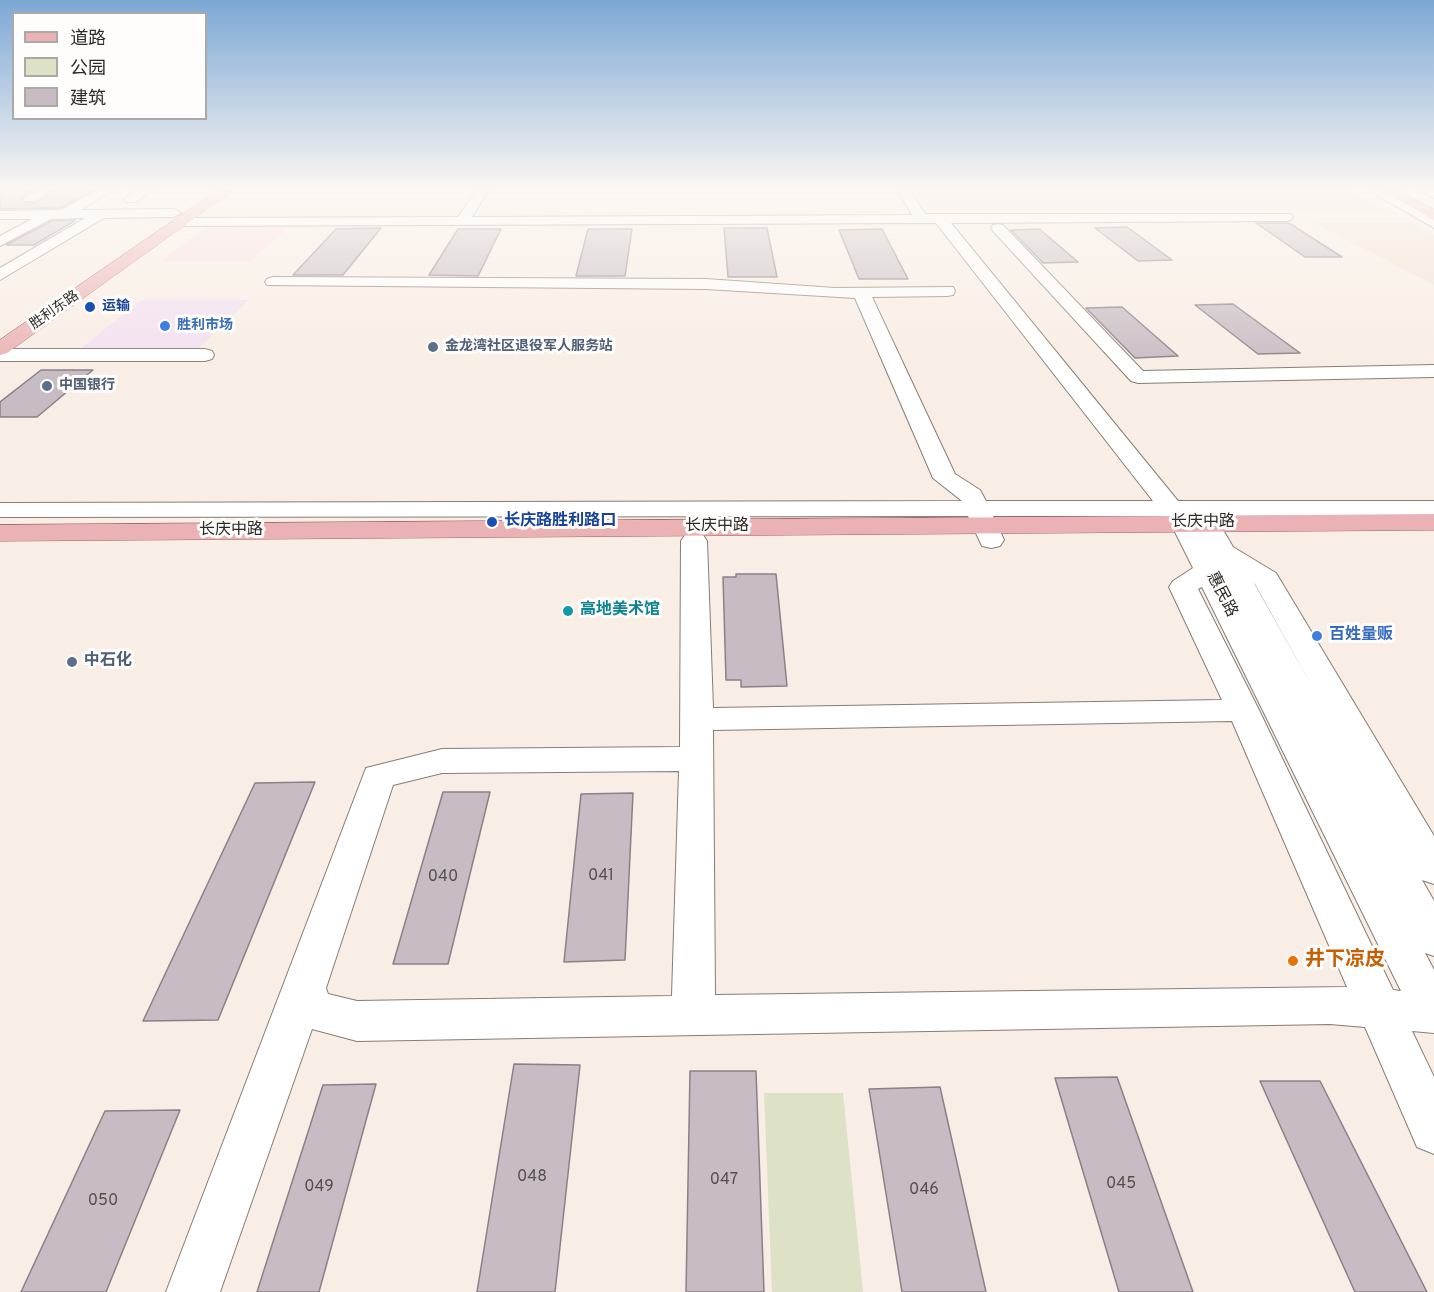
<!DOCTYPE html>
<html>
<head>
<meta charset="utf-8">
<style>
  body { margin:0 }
  #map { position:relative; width:1434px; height:1292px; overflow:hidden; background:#f8eee5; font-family:Overpass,"Noto Sans SC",sans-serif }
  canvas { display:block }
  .legend { position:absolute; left:12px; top:12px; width:195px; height:108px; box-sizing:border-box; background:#fffdfb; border:2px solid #aba9a6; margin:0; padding:8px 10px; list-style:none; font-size:18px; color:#2e2b27 }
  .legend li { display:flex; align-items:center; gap:12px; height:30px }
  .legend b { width:30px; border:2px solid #aba9a6 }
</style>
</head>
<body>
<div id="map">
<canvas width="1434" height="1292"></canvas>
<ul class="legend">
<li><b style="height:8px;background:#ebb2b5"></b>道路</li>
<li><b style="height:16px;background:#dde2c6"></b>公园</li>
<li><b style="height:16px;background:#c7bcc3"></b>建筑</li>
</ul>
</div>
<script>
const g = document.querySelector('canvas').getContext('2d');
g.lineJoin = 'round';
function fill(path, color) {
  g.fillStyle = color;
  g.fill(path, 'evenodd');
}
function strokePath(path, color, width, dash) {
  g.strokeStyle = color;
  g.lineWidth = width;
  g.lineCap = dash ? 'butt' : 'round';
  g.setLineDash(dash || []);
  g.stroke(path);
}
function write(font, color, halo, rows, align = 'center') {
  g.font = font + ' Overpass,"Noto Sans SC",sans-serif';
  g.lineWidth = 6;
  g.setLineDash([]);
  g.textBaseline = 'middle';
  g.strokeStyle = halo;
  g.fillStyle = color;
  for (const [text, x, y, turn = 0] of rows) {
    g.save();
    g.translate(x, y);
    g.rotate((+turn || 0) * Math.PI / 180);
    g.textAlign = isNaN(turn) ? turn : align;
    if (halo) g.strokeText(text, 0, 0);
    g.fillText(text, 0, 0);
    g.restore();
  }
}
fill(new Path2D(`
  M141,300H249L195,352L75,353Z`), '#f2dff0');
fill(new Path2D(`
  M913,189H1345L1389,212L929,216Z
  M1312,222H1412L1434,235V285Z`), '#f3e2d4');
fill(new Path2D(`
  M206,227H289L251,261H161Z`), '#f9dee0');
fill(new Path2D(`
  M940,189H1062L1068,195H1026L1028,198C1000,200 966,201 940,189Z
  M764,1093H843L863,1292H772Z`), '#dde2c6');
const building = new Path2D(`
  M0,189H35L21,197L25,203H36L56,189H95L60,208L0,209Z
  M76,220L34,245H6L52,221Z
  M1256,223H1289L1342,257H1305Z
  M1127,227L1172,260L1138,261L1095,228Z
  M381,228L343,275H293L336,229Z
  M724,228H767L777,277H728Z
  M458,229H501L478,276L429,275Z
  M588,229H632L625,276H576Z
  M882,229L908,279H859L839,230Z
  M1040,229L1043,232L1078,262L1043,263L1011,230Z
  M1233,304L1300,353L1258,354L1195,305Z
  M1122,307L1178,356L1135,358L1086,308Z
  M41,370H93L37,417H0V402Z
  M736,574H776L787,686L741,687V680H726L723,577H736Z
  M315,782L218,1020L143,1021L255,783Z
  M443,792H490L448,964H393Z
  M633,793L625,960L564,962L581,794Z
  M514,1064L580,1065L555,1292H477Z
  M690,1071H756L764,1292H686Z
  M1117,1077L1193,1292H1119L1055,1078Z
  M1260,1081H1320L1427,1292H1355Z
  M376,1084L319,1292H257L323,1085Z
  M940,1087L986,1292H902L869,1089Z
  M180,1110L106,1292H21L105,1111Z`);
fill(building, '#c7bcc3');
strokePath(building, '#8b8087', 1.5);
const minor = new Path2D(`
  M39,189H54L35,201H25L23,198Z
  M99,189H114L81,210L174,209L181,213L174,217L104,218L0,280V268L85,218L51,219L0,246V236L32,219H0V211L61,210Z
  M139,189H154L136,202H126L124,199Z
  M477,189H489L472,217L912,215L897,189H909L925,214H1291L1293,217L1291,220L1286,221L951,223L1178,501H1434V515L1208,516L1216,518L1233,547L1276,573L1434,836V884L1422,880L1434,901V956L1425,953L1434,970V1033L1412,1031L1434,1077V1154L1417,1147L1365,1027L1330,1024L357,1041L312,1029L220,1292H166L366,768L442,749L680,747L681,541L685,535L694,533L703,535L707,541L713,708L1222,700L1169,587L1173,581L1193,568L1172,526L1164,516H993L1004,540L1000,546L991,548L982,546L968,516L0,517V503L962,501L933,478L855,298L706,289L267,285L265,282L267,279L273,277L706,279L835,288L953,287L955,291L953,295L947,296L872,297L955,474L980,490L986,501H1153L936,223L181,226L174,222L181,218L458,217ZM1191,516H1206L1198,518L1195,522ZM1254,583L1255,584L1314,690ZM1202,587L1401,991L1393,990L1259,710L1198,589ZM1232,721L1347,987L715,995L713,730ZM679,771L672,996L357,1001L328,994L326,988L393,785L442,773Z
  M1150,189H1286L1280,193H1156Z
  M1366,189H1381L1434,218V228Z
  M1417,189H1434V198Z
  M998,224L1003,225L1143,371L1434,365V377L1138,383L1131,381L993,231L991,228L993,225Z
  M0,349H205L212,351L214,355L212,359L205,361H0Z`);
const major = new Path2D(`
  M219,189H235L7,353L0,355V340Z
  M1380,189H1397L1434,209V220Z
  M1434,514V530L0,541V525Z`);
strokePath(minor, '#867d75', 2);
strokePath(major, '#a06263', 1);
fill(minor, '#fff');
fill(major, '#ebb2b5');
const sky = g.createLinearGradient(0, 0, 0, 370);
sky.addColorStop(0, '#7ca8d5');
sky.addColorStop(0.51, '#fcf7f3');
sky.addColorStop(1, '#fcf7f300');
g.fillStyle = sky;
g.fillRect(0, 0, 1434, 370);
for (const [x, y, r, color] of [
  [90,307,6,"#1a4fb4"],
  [165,326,6,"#3f7fe0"],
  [433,347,6,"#5c6f8a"],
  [47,386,6,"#5c6f8a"],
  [492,522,6,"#1a4fb4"],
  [568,611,6,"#0f9aa8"],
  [1317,636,6,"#3f7fe0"],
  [72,662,6,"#5c6f8a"],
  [1293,961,6,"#e8710a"]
]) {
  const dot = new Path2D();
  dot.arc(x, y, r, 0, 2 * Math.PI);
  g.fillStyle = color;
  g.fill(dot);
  strokePath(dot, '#fffdfb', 2);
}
write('bold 14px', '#164399', '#fffdfb', [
  ["运输",102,307]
], 'left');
write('14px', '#2e2b27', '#fffdfb', [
  ["胜利东路",55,311,-35]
]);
write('bold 14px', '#366cbe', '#fffdfb', [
  ["胜利市场",177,326]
], 'left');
write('bold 14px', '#4e5e75', '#fffdfb', [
  ["金龙湾社区退役军人服务站",445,347],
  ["中国银行",59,386]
], 'left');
write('bold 16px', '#164399', '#fffdfb', [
  ["长庆路胜利路口",504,522]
], 'left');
write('16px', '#2e2b27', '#fffdfb', [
  ["长庆中路",1203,523],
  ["长庆中路",717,527],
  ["长庆中路",231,531],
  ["惠民路",1221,595,63]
]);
write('bold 16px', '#0d838f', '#fffdfb', [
  ["高地美术馆",580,611]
], 'left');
write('bold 16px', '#366cbe', '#fffdfb', [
  ["百姓量贩",1329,636]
], 'left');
write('bold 16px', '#4e5e75', '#fffdfb', [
  ["中石化",84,662]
], 'left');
write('16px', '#544f4e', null, [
  ["041",601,877],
  ["040",443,878],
  ["048",532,1178],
  ["047",724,1181],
  ["045",1121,1185],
  ["049",319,1188],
  ["046",924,1191],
  ["050",103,1202]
]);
write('bold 20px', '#c56008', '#fffdfb', [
  ["井下凉皮",1305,961]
], 'left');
</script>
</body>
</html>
